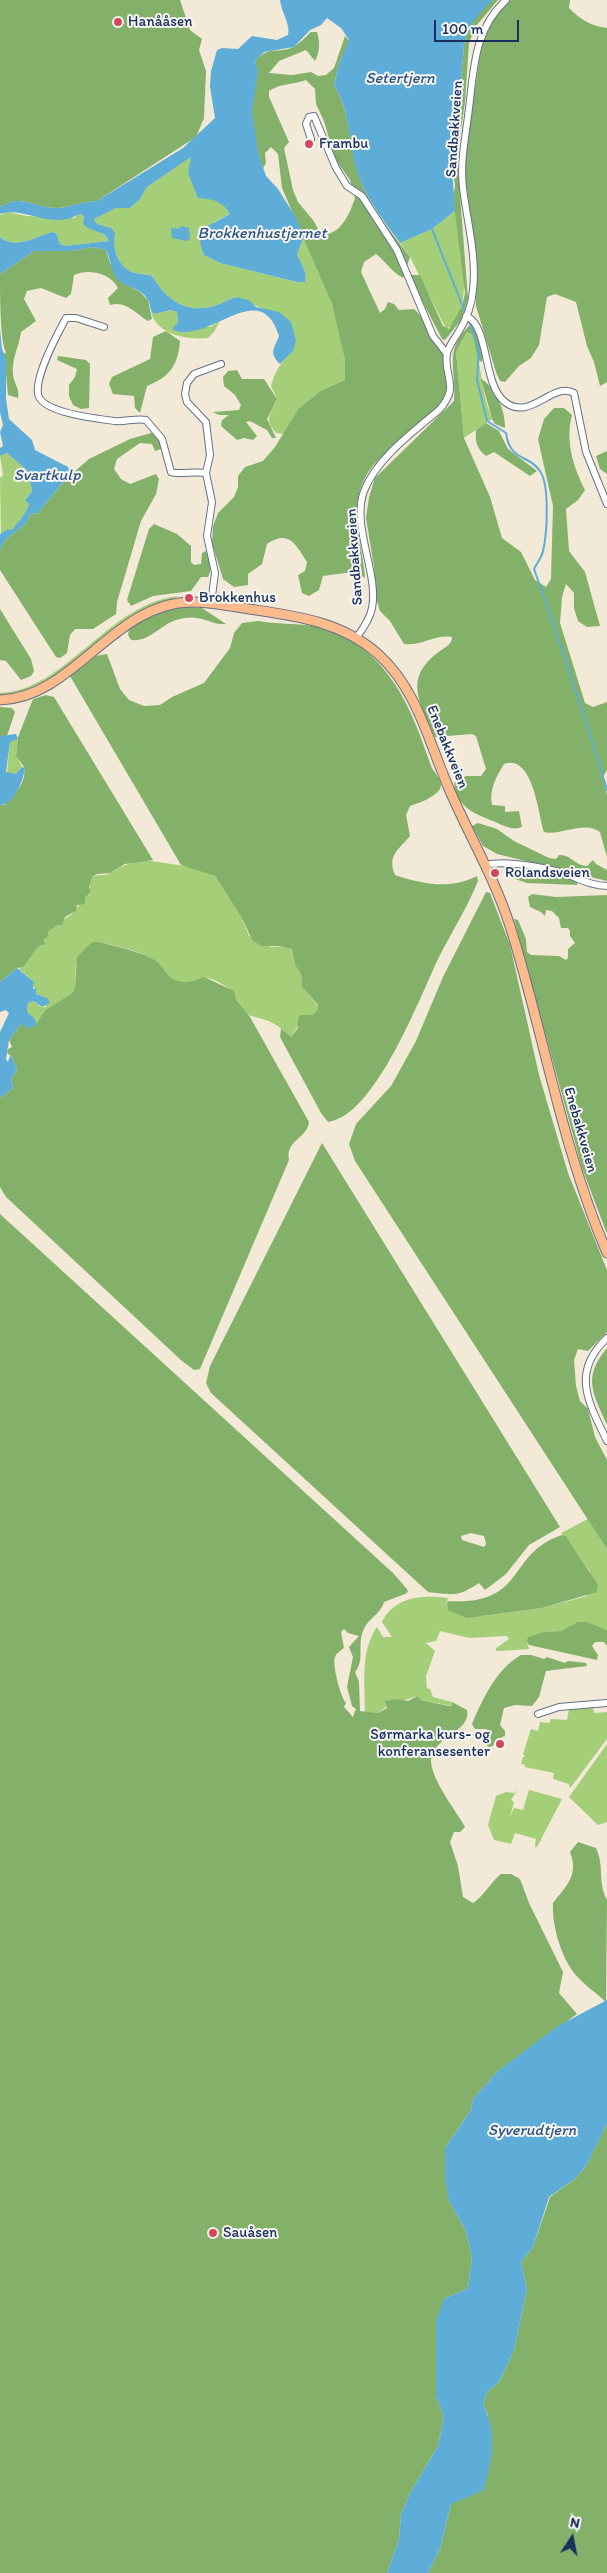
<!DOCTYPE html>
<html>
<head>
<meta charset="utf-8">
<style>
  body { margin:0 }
  #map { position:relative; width:607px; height:2573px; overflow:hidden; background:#f2e9d7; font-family:Itim,sans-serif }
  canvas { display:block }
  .north { position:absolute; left:547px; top:2513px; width:50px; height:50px; -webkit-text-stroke:4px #f6f6f2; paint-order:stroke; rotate:11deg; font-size:14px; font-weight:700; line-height:20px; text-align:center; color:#1b2f5e }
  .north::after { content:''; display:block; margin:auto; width:18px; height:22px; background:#1b2f5e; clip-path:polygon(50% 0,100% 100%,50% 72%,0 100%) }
  .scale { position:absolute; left:434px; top:20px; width:85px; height:22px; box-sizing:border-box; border:2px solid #1b2f5e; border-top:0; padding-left:6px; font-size:15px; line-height:18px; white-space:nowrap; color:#1b2f5e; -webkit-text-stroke:4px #f6f6f2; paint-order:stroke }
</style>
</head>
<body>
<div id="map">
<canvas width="607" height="2573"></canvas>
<div class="north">N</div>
<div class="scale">100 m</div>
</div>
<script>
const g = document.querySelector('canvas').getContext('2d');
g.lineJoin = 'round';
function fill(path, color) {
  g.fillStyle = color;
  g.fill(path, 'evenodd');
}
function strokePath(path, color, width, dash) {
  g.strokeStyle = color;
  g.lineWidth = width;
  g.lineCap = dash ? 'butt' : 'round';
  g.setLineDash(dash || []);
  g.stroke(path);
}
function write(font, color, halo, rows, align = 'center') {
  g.font = font + ' Itim,sans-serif';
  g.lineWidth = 4;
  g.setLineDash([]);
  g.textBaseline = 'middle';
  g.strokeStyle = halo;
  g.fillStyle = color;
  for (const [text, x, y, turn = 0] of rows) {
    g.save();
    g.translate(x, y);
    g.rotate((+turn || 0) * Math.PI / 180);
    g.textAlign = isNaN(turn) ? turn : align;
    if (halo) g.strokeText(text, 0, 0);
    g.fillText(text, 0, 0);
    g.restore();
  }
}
fill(new Path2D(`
  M192,156L212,199L225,205L230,214L214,222L204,255L220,263L297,282H305L306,274L297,254L304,236C320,275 351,337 345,380L322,390L299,408L284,434L276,433C263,418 271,415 277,399L271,386C275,371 281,362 293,351L291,322L237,297C231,298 227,301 222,303C190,317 168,302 152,276C146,274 138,274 132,272C115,267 114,242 111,228L97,224L94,219L116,208H130L140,199L147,187Z
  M455,211C460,239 477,314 446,329L410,257L400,243L432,229Z
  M8,212L27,216L74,218L79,214L84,216L83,224C92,230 104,231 109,241L66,246L60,244L56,233L52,232C37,237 14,250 0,237V215Z
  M172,310L177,312L178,323L210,327L220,321L214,332L208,338C187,340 156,335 151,311L154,314Z
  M467,332L473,335C481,363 481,392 492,419L464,438L456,352Z
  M7,453L28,471L32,491L25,499L29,504C27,513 19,523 12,530L9,529L1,535L0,478L3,475L0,456Z
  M180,596L159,604L58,674L30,691L0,696V693C66,691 110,601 180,596Z
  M18,739L16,755L22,767L16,774L7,773L10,741Z
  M145,860L191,867L215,876L243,920L249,936L271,947L287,946L292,949L295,965L301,974L302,987L318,1006L317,1011L312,1015H305L291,1037C284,1035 282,1028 276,1025C258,1013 237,1022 233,991C225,986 212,976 202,978C194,980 187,984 179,982C168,980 167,970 160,964C145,951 118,947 99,942H92L76,964L75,988L72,993L45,1010L36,1024L27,1011L28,1003L34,1001L41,1007H46L45,997L36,994L32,980L19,969L38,947L43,945L48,932L56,926H60C63,919 65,919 71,915C77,910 80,900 90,894V878C97,873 103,877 110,873C125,865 127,863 145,860Z
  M588,1519L607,1549V1630L588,1622L561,1631L544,1632L527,1642L529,1649L499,1651H496V1648L509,1639L507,1636L469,1638L440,1631L436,1641L426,1643L435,1651L426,1676L427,1688L430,1689L433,1697L452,1702V1706L421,1700L417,1696L387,1706L378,1713L365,1712C365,1685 360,1651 377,1627L383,1637H392L382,1622C395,1596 423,1595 448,1598L446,1603L482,1616L542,1608L587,1596L590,1571C579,1559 571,1543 561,1533Z
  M593,1707L594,1713L607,1712V1739L571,1787H569V1784L553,1779L554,1773L525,1767V1765L521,1764L523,1757H525L523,1754L531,1729L538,1731L540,1722L549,1723L551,1719L567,1720L569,1709Z
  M607,1744V1822L598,1825L569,1797Z
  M517,1790L511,1800L514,1802L510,1817L514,1808L523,1810L529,1790L562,1799L537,1847H535L536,1839L515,1833L511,1844L494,1840L488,1825L496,1796L506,1792L514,1793Z`), '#a5ce79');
fill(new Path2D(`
  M0,0H180L190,30L202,39L199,50L206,71L204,118L196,137L97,201C83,201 72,207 58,208C43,209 29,200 15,201C9,202 5,205 0,207Z
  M493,0H498L476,26L469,43L465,102L457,156L468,299L461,320L445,340L442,339L411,279L412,275H420L443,326L449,329L462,306L465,293L453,197L455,186L451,154L458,118L464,44L467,32L477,13Z
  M511,0H570L569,8C581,20 591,26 607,28V382L600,386L594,362L587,346L576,302L555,294L547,297L539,345L531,358L519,366L505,382L500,381L496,372L476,306L475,247L465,175V158L481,48L493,19Z
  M311,32H317C320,41 320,53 315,61L306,50L279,61L269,73L292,75L311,72L318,76L326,75L334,68L345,36L349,41L338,67L334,85C350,111 349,143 358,173C367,203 391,232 410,257L403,278C392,272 386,262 376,254L364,262L361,272L380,313L385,309L388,302L394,304L399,310L414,309C426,320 432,334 439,347C477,416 387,432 364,480C348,513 363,544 365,578L353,572L323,576L319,590L309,596L302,593L298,575L305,571L307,562C296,545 289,529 267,544L262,564L248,574V585L234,587L223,579L212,543L213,526L218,513L234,497L238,487V476L245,467L263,461L275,447L299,408L322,390L345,380V359L332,304L282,188L278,154L271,147L265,153L266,163L263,168C257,151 252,130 252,111C252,93 260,78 255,61C269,46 273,53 288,49C297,47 304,38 311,32ZM306,80L315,89L316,104L324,121L335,159L350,180L355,198C350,213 340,237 321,234L313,220L298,202L293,190L284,148L289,142L269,97V91C281,83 293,85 306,80Z
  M93,247L106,250L110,263L127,285L140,292L148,300L152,319L148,321C135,313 126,300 110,305L108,298L118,288C111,273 88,268 74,275L71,294L66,298L41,288L27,291L24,299L36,321L21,332C19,347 11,360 13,375C14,383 20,389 18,398L8,395L4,354L6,352C0,344 0,289 0,274L34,251H72Z
  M472,323C479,331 484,351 482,362L478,360L473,335L467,332L456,352L464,438L490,497L502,538L521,552L535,580L546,587L551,579L553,506L538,439L544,419L554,408H564L572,415C565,441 573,466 585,490L578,500L566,509L569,551L585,572L600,626L587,627L578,621L574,608V593L566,584L562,597L560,623L585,703L593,707L607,702V770L603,777L607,795V857L600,832C585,820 560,836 544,832C538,813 533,754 504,764C496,777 489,790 492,805L505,806V812L519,811L522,827C511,831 503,825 493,821C474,814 456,806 454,783L466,776H481L486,769L476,736L472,734L435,737C420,702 402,678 440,651C446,647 452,644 452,637C434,634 424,646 404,644L390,621L380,611L375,595L374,567L366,518L369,497L375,478L454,401C457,367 442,350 472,323Z
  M166,331L180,341C178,365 170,377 147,386L140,413L135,408L134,396L113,394L109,384L112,377L150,359L153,337Z
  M58,356L86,360L90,364L89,408L81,409L73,405L69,396V385L75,377L77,369L57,360Z
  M237,370L242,379H264L277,399L267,419L276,438H272L267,430L250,421L246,422L257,436L253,440L244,438L237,440L221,426L222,420L229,415H219L213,412L239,410L241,405L235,395L224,386L223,377L228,371Z
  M481,379C497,388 505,411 505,428L495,424L492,419Z
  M486,423L499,431L508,449L537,471L530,476L494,452L486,456C477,449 475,442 476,430Z
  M158,431L162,438L161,449L155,451L152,444L140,443L117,459L114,469L121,479L130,484L156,474L159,479L156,494L141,521L117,602L116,614L93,629H75L70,635L67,653L60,658L56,657L0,570V551L4,541L26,523L31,513L37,514L66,479L89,459L130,439Z
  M607,451V474L600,469L596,456Z
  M154,524L177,534L191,546V562L194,565L201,564L202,553L206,551L212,567L208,577H201L191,591L153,596L131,606L127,600L149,529Z
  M186,606L202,608L226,624C208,625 200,612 176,620C160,625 150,642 131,640L128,635L129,629C147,617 165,610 186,606Z
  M0,609L31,659L34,671L31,676L21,680L6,661L0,660Z
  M258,621C286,626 319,621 344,636C395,665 413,713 431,766C434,773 444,781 440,789C434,798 419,803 410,806L406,815L410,836C398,850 387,856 395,875C422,884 450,890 477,876L478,881C467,908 451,933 438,959C419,999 375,1116 328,1122L321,1113L280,1037L281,1029L291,1037L298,1028V1018L301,1015H312L317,1011L318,1005L302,987L301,974L295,965L292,949L280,946H261L252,940L243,920L215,876L181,865L70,676L96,656L107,654L120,689L129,700L144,706L160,705L172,697L204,683L230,648L234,633L242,623Z
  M46,695L54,697L153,860L125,864L110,873L97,874L92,877L89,887L91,892L85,898V904L77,905L76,911L65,917L62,925L56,926L48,932V936L44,940L45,944L38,947L23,967L17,968L0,982V805H4C14,796 27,782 24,767L16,756L18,737L33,699Z
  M0,707L12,708L15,712L7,736H0Z
  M478,823L497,829L514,841L549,858L556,859L559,855C571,854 575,866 587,866L593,860L596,864L607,870V881L497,854L483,846L472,826Z
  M511,870L566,877L577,882V885L527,883L506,876L507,872Z
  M486,892L490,893L510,945L539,1075L568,1173L607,1270V1332L588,1351L578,1349L574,1360L576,1386L580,1401L588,1409L595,1437L607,1460V1549L355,1161L349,1144L356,1124L391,1086L416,1041L443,977Z
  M532,894L556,897L607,895V1234L582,1168L514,919L518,920L526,939L527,952L531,955L559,956L566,960L568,958V949L575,943L570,936V931L568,928H561L559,918L552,911L546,910L545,916L541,912L530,907L528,897Z
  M92,942H99C117,947 139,951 155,960C165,966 166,977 177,981C186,984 196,980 204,977L234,991L236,1000L250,1017L309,1122C307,1139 285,1140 289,1160L200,1369L194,1370L182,1361L6,1197L0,1187V1098L13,1088L11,1078L17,1070L12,1057L7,1053L8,1049L12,1047L9,1040L21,1024L34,1027L45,1010L72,993L75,988L77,957Z
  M322,1143L560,1527L529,1545L506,1574L485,1590L479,1583C458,1597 454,1595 428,1592L211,1393L206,1383L210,1366ZM471,1533L484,1536L486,1544L484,1547L462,1540L461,1536Z
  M0,1214L393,1573L407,1589L408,1592L405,1594L384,1602C381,1614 367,1619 363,1631C357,1645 365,1660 355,1672L359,1682L360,1711L378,1713L387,1708L385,1701L397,1699L408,1701L417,1696L421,1700L449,1706H452V1702L467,1710C472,1732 431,1737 431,1761C432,1781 455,1809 465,1827L460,1832H454L450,1842L458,1866L463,1897L473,1903C484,1896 490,1883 501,1874H511L520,1879L529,1903L563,1972L559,1993L577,2014L498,2071L473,2099L471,2110L445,2148L449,2201L466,2231L472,2258L468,2288L444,2299L436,2396L444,2417L438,2446L410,2493L401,2515L399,2540L387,2573H0ZM344,1629L348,1633L359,1636L349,1647L353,1657L347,1687L352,1706L356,1709L353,1717L344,1707L346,1703C340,1696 332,1664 335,1657C336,1654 341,1650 344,1648L341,1632Z
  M607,1348V1425C593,1393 582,1378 607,1348Z
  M562,1535L566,1536C576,1554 588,1568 598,1585L597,1592L542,1608L467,1618L448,1610L447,1601C528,1606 505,1554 562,1535Z
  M578,1622H588L607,1630V1646L604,1642H595L592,1646L598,1655L597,1660L529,1645L527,1642L528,1637L544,1632L561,1631Z
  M521,1655H531L544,1659L547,1657L565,1663L568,1661L586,1663L587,1666L546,1671L539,1697L532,1706L515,1705L504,1708L500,1725L505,1731V1736L497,1739L493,1746L489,1747L486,1745L484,1733L487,1729H475L472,1724C482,1700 497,1668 521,1655Z
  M578,1842L596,1848C605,1867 597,1881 607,1900L606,2002C595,1992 583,1984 574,1973C560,1954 552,1925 553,1903C567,1885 579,1875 570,1852Z
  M607,2124V2573H428L440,2549L451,2504L488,2415L483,2404L487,2392L499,2382L514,2350L527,2289L521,2262L533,2247L550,2197L575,2179L586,2166Z`), '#84b169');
fill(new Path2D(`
  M280,0H493C478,14 468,24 464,44L458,118L451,154L455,211L432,229L400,243C385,222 366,199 358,174C348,144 351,112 334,85L338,67L349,40L341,28L327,18L321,25L310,30L294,47L264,52L255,61L258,71L252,111L258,152L266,176L278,189L295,216L304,236L297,254L306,274L305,282H297L220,263L204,255L200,243L204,228L230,214C223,201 212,199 198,198L188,173L191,157L147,187L140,199L130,208H116L94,219L97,224L111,228L115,233C112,246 117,266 132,272C137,274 146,274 152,276C168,302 190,317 222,303C227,301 231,298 237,297L250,301L256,307L279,312L291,322L296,341L293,351L280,364C268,353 275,347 279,336C260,275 211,344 173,330L174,326L178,323L177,312L171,310L154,314C149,310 151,305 148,300C142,288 127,288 118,280C110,271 111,259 106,250L93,247L72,251H34L0,274V237C14,250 37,237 52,232L56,233L60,244L66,246L109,241C104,229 91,233 83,224L84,216L80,214C49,231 26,206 0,214V207C5,205 9,202 15,201C29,200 43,209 58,208C72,207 83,201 97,201L183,148L215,118L210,87L211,71L217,50L222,48L238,49L252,36L277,40L288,35C291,25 281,11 280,0Z
  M182,226L189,228L190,238L187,241L172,238L171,228L178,229Z
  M0,329L2,349L6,358V399L9,419L32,440L35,450L68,467L70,474L37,514L31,513L26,523L4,541L0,551V534L9,529L12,530C18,522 27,513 29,504L25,500L32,491L28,471L7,453L0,456V448L3,446L0,432L3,425L0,412Z
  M16,734L18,739L10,742L6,772L16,774L22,767L25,768C23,781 14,805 0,805V736Z
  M17,968L34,982L33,989L36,988V994L47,998L50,1003L42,1007L34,1001L28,1003L27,1011C30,1017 39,1018 35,1027L28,1028L21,1024L9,1040L6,1059L8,1062L10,1056L12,1057L17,1070L11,1078L13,1088L0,1098V1032L9,1013L6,1010L0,1012V982Z
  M607,2000V2124L586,2166L575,2179L549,2197L533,2247L521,2262L527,2289L514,2350L499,2382L487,2392L483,2404C498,2435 492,2458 484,2490L451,2504L440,2549L428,2573H387L399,2540L401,2515L410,2493L438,2446L444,2417L436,2396V2321L444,2299L468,2288L472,2258L466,2231L449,2201L445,2178V2148L471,2110L473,2099L498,2071L558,2026Z`), '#5dadd8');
strokePath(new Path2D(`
  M432,229L465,312
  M469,321L479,350L477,380L487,421L506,433C510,462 529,454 540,471C550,485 547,535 543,551C542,557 537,563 534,569C560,642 585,716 607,790`), '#5dadd8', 2);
const minor = new Path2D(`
  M311,139L306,124L309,117L314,116L336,168L347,186L362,196L397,250L433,336L447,354
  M466,316C490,326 482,384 505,402C530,422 553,381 574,393L586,452L607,504
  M104,327L76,318H66C57,335 35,375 38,394C41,413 99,419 115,421C125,422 136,418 146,420L162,439L171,472C178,475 195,471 206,473L212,502L207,536L215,573L211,604
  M206,473L210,455L206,422L187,402L185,394L187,383L194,374L221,364
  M356,638C363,629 370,619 372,608C379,574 351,526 364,491C377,458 413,432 439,410C461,386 443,377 447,353C449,346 454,339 458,333C466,320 472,305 473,290C477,256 467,222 463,188C460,163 465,140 468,116C474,74 472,31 506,0
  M486,865C504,860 544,867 563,873C578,878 591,886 607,886
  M607,1338C570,1373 589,1403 607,1441
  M538,1714L559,1707L607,1703`);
const major = new Path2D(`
  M0,700C74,698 113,603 191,602C210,602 230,606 249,609C295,616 341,621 378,654C416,688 428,739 447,784C467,832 494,876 510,926C544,1034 562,1148 607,1253`);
strokePath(minor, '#667088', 8);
strokePath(major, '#667088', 11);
strokePath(minor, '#fff', 6);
strokePath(major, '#fbbb8c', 9);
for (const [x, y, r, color] of [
  [118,22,5,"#d1495b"],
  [309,144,5,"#d1495b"],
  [189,598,5,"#d1495b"],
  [495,873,5,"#d1495b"],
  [500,1744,5,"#d1495b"],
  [213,2233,5,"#d1495b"]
]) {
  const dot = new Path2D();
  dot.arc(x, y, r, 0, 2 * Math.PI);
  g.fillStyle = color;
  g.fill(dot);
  strokePath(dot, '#f6f6f2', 2);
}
write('15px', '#1b2f5e', '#f6f6f2', [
  ["Hanååsen",128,22],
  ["Frambu",319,144],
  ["Brokkenhus",199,598],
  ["Rolandsveien",505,873],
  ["Sørmarka kurs- og",490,1735,"right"],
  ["konferansesenter",490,1752,"right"],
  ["Sauåsen",223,2233]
], 'left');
write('15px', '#1b2f5e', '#f6f6f2', [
  ["Sandbakkveien",455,129,-86],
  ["Sandbakkveien",355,557,-94],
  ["Enebakkveien",447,747,68],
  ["Enebakkveien",580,1130,74]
]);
write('italic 16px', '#2f5583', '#f6f6f2', [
  ["Setertjern",400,79],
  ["Brokkenhustjernet",262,234],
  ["Svartkulp",47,476],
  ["Syverudtjern",532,2131]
]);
</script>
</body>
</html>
